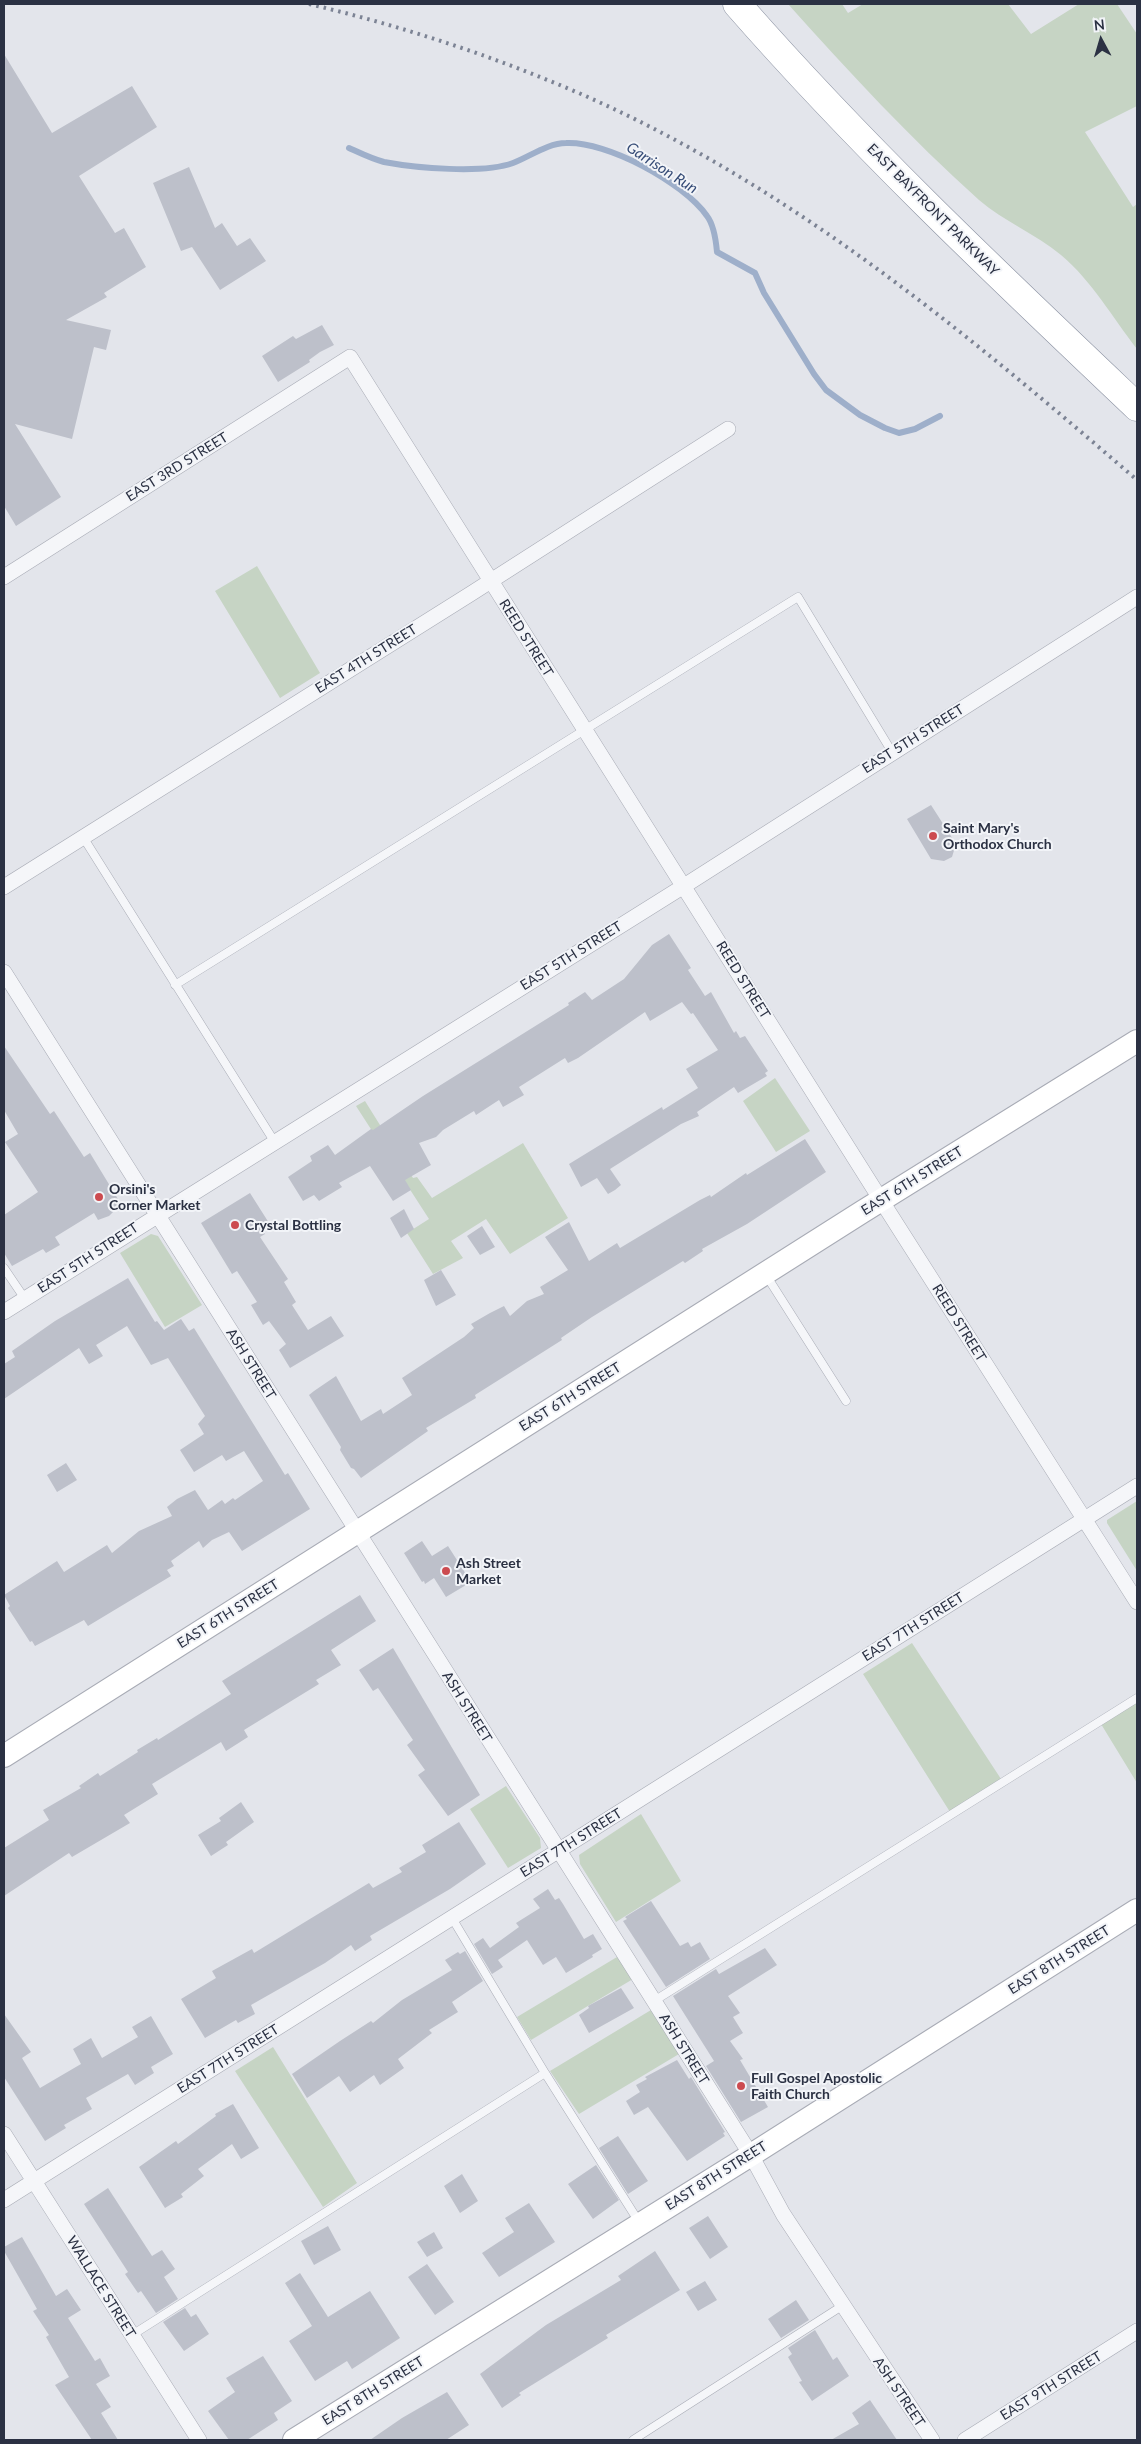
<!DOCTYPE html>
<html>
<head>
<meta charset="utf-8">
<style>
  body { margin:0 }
  #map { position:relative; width:1141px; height:2444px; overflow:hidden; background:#e3e5eb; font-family:Lato,sans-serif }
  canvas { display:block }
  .frame { position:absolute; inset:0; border:5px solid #2b3143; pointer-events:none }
  .north { position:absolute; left:1076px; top:15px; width:50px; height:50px; -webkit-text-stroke:4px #f2f4f8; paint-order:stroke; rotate:354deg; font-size:14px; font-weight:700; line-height:20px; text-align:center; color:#2b3143 }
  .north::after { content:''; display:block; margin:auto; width:18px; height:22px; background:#2b3143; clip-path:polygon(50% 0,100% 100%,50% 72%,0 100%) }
</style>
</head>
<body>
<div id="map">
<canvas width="1141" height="2444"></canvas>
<div class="frame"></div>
<div class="north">N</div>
</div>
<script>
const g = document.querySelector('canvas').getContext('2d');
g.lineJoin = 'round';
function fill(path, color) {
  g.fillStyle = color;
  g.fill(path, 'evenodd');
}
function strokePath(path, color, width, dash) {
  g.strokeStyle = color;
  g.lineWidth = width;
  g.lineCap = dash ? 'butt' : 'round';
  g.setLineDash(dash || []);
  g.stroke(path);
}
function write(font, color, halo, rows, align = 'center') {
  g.font = font + ' Lato,sans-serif';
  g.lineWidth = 4;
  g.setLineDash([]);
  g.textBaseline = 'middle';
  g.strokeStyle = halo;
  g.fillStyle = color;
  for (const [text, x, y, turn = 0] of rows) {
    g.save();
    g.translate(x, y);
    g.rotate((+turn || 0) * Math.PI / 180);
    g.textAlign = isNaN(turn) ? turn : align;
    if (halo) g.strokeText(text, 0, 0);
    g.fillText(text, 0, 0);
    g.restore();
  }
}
fill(new Path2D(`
  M788,4H842L848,13L863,4H1008L1031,34L1079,4H1117L1137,34V106L1085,132L1133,207L1137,204V349C1112,317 1092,281 1061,255C1036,234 1003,221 979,200C911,139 849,72 788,4Z
  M257,566L320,673L280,698L215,591Z
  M775,1078L810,1131L776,1152L743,1101Z
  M365,1101L413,1178L417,1177L432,1198L523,1143L568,1218L510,1254L486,1219L451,1241L463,1258L433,1274L407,1233L429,1219L356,1106Z
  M151,1234L158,1236L202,1305L165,1327L120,1253Z
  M1137,1501V1571L1107,1523V1520Z
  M912,1643L1001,1779L950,1812L863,1674Z
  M1137,1702V1783L1101,1724Z
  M506,1786L540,1838L541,1848L508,1868L470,1809Z
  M641,1814L681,1881L616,1922L580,1864L579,1855Z
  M617,1957L633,1979L531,2040L517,2017Z
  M651,2010L679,2054L579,2114L550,2071Z
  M273,2047L357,2183L323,2207L235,2071Z`), '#c6d4c4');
strokePath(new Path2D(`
  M349,148C360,153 372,159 384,162C416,168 483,174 513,163C529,157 548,143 566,143C607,141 683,182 707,216C714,225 716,241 717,252L755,273L764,293L814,374L826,390L860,415L885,428L899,433L915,429L940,416`), '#9eafca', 6);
fill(new Path2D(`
  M4,54L52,133L132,86L157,127L79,176L115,233L124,228L146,267L104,293L107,297L66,320L111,330L106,350L94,347L72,439L15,424L61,497L16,526L4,506Z
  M189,167L215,228L222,223L237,246L250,238L266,261L220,290L192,247L181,251L153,183Z
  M322,325L334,345L320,352L309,360L310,362L278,382L262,356L293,336L296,339Z
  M931,805L956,844L952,857L944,861L931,859L907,819Z
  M669,934L691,968L688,970L705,996L711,992L734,1033L736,1031L740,1038L745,1036L768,1071L765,1073L767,1076L738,1093L734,1087L697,1112L699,1116L681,1124L610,1169L621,1185L615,1190L608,1194L597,1178L581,1187L569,1164L662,1107L663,1110L698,1088L686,1069L718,1050L693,1013L691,1014L682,1002L650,1021L645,1012L578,1058L568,1063L565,1058L519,1087L524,1095L503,1107L499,1100L476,1115L474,1111L443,1130L436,1137L419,1143L431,1165L405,1180L411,1190L393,1201L370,1166L339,1183L342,1187L319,1201L314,1195L303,1201L288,1177L312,1161L310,1156L328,1145L335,1155L371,1129L373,1130L423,1096L569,1005L568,1003L585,992L592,1000L624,979L652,945Z
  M4,1046L50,1114L54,1111L84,1157L90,1153L121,1204L109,1216L98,1220L94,1213L55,1237L60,1245L46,1253L43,1249L12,1266L4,1253V1215L38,1192L5,1142L18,1134L4,1110Z
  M805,1139L826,1172L747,1224L702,1249L703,1251L685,1263L683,1261L592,1317L561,1338L562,1340L475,1395L476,1398L426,1428L428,1431L361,1478L354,1469L351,1468L340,1450L341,1447L309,1395L314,1391L336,1376L361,1421L381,1409L383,1414L412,1395L402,1378L464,1337L474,1328L471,1324L490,1313L504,1306L510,1316L527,1301L544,1294L540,1287L568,1270L545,1237L569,1222L589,1261L617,1243L620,1248L700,1200L710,1195L711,1197L746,1173L747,1175Z
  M250,1193L269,1223L261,1228L265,1234L260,1237L288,1279L284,1282L296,1302L292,1305L308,1330L331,1316L344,1336L290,1368L279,1350L286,1344L269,1321L263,1325L251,1305L257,1302L237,1271L232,1274L201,1223Z
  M404,1209L414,1229L401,1238L390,1218Z
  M482,1226L495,1247L480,1255L467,1236Z
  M441,1270L456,1295L436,1306L424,1280Z
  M128,1278L155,1322L157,1321L164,1330L181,1319L189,1331L194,1328L285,1475L288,1473L310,1509L242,1551L229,1532L212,1540L203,1548L199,1541L171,1561L174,1566L167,1570L171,1576L88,1626L84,1620L35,1646L32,1641L30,1642L8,1608L10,1606L4,1595L57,1561L64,1572L107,1545L112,1553L139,1531L172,1516L167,1507L177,1499L195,1490L208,1510L222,1500L225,1504L233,1498L235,1500L263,1481L244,1451L226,1461L222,1455L194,1472L180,1450L204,1434L198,1424L205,1416L168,1358L151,1365L127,1326L96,1345L103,1356L89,1364L79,1348L4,1399V1364L15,1357L12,1351L55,1321Z
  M66,1463L77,1480L57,1492L47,1475Z
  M422,1541L432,1556L448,1546L471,1582L446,1597L434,1578L425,1584L424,1581L422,1582L404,1553Z
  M360,1595L376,1621L331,1650L341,1665L316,1680L319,1684L244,1730L248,1737L226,1751L221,1742L152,1784L158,1794L124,1815L130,1823L72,1857L69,1853L4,1896V1848L49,1820L43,1810L81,1788L79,1786L98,1773L100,1776L138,1752L137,1750L157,1738L158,1740L231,1694L222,1681Z
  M393,1648L480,1795L448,1816L418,1775L425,1770L407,1745L413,1740L378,1688L373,1691L359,1670Z
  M241,1802L254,1822L226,1842L228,1845L211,1856L198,1835L221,1821L219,1818Z
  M459,1822L486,1864L450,1889L370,1936L372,1940L355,1951L351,1945L325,1963L251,2005L255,2014L238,2023L236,2020L205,2038L181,1999L216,1978L212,1971L252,1949L254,1953L369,1883L373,1888L402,1872L399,1868L426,1852L422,1845Z
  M548,1889L555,1900L559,1898L563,1904L584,1939L593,1934L602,1949L592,1955L593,1957L566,1973L556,1957L543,1965L527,1940L498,1960L503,1967L492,1974L474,1944L483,1938L490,1948L519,1927L516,1923L540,1908L533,1899Z
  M651,1901L680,1946L688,1942L691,1947L700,1942L710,1959L666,1987L623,1921L627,1919L625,1917Z
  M765,1948L777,1965L728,1996L740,2013L733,2017L743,2033L730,2041L743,2059L740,2060L768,2107L741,2122L706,2066L714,2061L673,1996L716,1969L719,1974Z
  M465,1951L483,1981L452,2002L458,2012L429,2030L432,2033L398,2059L404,2068L380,2085L374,2075L350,2092L339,2076L307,2098L292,2074L340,2041L371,2021L373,2023L402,2000L452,1970L445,1960L458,1952L460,1954Z
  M621,1988L634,2008L589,2033L579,2015L589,2008L588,2006Z
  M4,2014L31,2052L22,2058L40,2088L81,2064L73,2049L91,2038L102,2058L138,2037L132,2027L151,2016L173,2054L151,2067L154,2073L135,2085L128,2074L86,2098L92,2109L64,2125L66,2128L45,2141L4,2077Z
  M677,2060L689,2079L691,2077L725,2132L723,2133L725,2136L687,2161L648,2107L634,2115L626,2101L640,2092L636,2085L647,2079L645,2077Z
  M233,2104L259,2148L241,2159L232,2144L198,2169L204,2176L181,2194L183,2197L165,2208L139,2167L176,2141L178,2144L216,2116L215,2114Z
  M618,2136L648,2181L628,2194L599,2148Z
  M596,2165L619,2200L593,2219L568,2184Z
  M462,2174L478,2201L460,2213L444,2186Z
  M108,2188L152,2256L162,2250L175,2269L164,2277L178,2299L156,2313L141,2291L138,2293L125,2274L128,2272L84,2204Z
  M529,2203L555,2242L499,2277L482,2253L514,2232L505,2218Z
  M708,2216L728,2247L710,2259L689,2228Z
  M328,2226L341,2250L314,2265L301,2241Z
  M434,2232L443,2248L427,2257L417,2242Z
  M22,2237L56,2296L67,2289L81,2310L68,2318L95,2361L100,2358L110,2376L96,2384L111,2407L101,2413L118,2440H92L55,2385L69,2377L46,2337L49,2335L33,2311L37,2309L4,2251V2247Z
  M655,2251L680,2290L606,2335L608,2338L519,2393L521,2395L502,2408L480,2374L546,2325L621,2280L618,2276Z
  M427,2264L454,2302L435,2315L408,2277Z
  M300,2273L328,2317L370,2291L400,2338L352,2369L347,2361L315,2381L289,2341L312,2326L285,2283Z
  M705,2281L717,2300L698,2311L686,2292Z
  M796,2300L809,2320L781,2338L768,2319Z
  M185,2308L191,2317L196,2314L209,2334L184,2351L163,2322Z
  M815,2330L833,2360L837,2357L849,2376L812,2401L799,2382L802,2381L788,2357L792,2354L788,2348Z
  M263,2356L292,2401L274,2413L278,2420L247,2440H229L208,2411L235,2392L226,2378Z
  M447,2392L469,2425L446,2440H370L402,2418Z
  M870,2400L897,2440H831L859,2424L852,2413Z`), '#bdc0ca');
const lane = new Path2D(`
  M83,837L274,1141
  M175,985L798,597L892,752
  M4,1268L25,1299
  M766,1275L846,1401
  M452,1918L545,2073
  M654,2001L1137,1698
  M132,2335L545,2073L639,2222
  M633,2440L842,2306`);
const street = new Path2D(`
  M4,577L350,357L881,1200L1137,1602
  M4,887L472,593L728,429
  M4,972L654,2001L751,2155L783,2214L932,2440
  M4,1312L684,886L1137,597
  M4,2134L199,2440
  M4,2200L1137,1486
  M965,2440L1137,2331`);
const secondary = new Path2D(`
  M4,1756L862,1212L1137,1041
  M294,2440L751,2155L1137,1910`);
const highway = new Path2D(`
  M737,4C862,147 1000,277 1137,407`);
strokePath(lane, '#a8abb5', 9);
strokePath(street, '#a8abb5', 16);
strokePath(secondary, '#a8abb5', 24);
strokePath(highway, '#8a91a1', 29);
strokePath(lane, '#f5f6f9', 8);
strokePath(street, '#f5f6f9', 15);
strokePath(secondary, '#fff', 22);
strokePath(highway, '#fff', 28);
strokePath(new Path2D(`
  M309,4C402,26 493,56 581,94C789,185 967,333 1137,480`), '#7c8394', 4, [2.5, 5]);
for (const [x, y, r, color] of [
  [933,836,5,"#cc4b50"],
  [99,1197,5,"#cc4b50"],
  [235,1225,5,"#cc4b50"],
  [446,1571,5,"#cc4b50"],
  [741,2086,5,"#cc4b50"]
]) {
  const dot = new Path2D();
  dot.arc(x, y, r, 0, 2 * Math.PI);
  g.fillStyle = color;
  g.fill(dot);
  strokePath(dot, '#f2f4f8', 2);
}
write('14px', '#2b3143', '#f2f4f8', [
  ["EAST BAYFRONT PARKWAY",933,210,45],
  ["EAST 3RD STREET",177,467,-32],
  ["REED STREET",526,638,58],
  ["EAST 4TH STREET",366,659,-32],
  ["EAST 5TH STREET",913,739,-32],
  ["EAST 5TH STREET",571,956,-32],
  ["REED STREET",743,980,58],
  ["EAST 6TH STREET",912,1181,-32],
  ["EAST 5TH STREET",88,1258,-33],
  ["REED STREET",959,1323,58],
  ["ASH STREET",251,1364,58],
  ["EAST 6TH STREET",570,1397,-32],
  ["EAST 6TH STREET",228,1614,-32],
  ["EAST 7TH STREET",913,1627,-32],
  ["ASH STREET",467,1707,58],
  ["EAST 7TH STREET",571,1843,-32],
  ["EAST 8TH STREET",1059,1960,-32],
  ["ASH STREET",684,2049,58],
  ["EAST 7TH STREET",228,2059,-32],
  ["EAST 8TH STREET",716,2176,-32],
  ["WALLACE STREET",101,2287,58],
  ["EAST 9TH STREET",1051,2386,-32],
  ["EAST 8TH STREET",373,2391,-32],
  ["ASH STREET",899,2392,56]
]);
write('bold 14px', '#2b3143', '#f2f4f8', [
  ["Saint Mary's",943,828],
  ["Orthodox Church",943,844],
  ["Orsini's",109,1189],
  ["Corner Market",109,1205],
  ["Crystal Bottling",245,1225],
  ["Ash Street",456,1563],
  ["Market",456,1579],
  ["Full Gospel Apostolic",751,2078],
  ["Faith Church",751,2094]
], 'left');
write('italic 15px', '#354b76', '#f2f4f8', [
  ["Garrison Run",662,168,33]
]);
</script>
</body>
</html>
